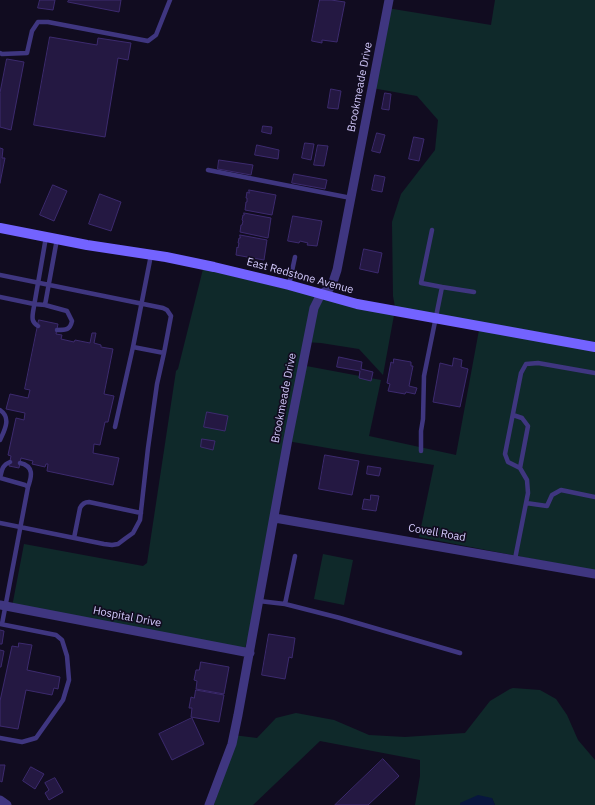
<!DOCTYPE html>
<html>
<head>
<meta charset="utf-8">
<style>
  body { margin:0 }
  canvas { display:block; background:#110c20 }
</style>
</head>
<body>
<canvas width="595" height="805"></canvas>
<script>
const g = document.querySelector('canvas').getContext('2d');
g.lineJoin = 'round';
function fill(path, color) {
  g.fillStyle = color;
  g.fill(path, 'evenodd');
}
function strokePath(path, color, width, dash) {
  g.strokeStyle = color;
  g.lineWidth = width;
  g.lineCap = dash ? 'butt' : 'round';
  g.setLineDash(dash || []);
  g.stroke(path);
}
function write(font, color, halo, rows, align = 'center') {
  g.font = font + ' "IBM Plex Sans",sans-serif';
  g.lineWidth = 3.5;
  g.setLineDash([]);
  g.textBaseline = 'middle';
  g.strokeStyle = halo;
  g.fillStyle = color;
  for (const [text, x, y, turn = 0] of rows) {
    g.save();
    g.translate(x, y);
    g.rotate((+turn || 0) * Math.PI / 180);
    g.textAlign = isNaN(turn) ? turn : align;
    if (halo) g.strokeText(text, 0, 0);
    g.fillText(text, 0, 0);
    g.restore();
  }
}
fill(new Path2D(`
  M495,0H595V342L395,307L393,296L392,222L401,194L435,150L438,120L417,96L372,88L387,8L491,25Z
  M203,269L394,315L383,375L359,349L321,343L305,342L301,365L381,380L369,436L456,455L479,330L595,351V571L419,537L434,465L363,454L287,441L249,637L247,640L245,649L12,607L24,544L143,566L147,563L176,371L178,369Z
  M323,554L353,560L344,605L314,599Z
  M513,688L540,690L556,699L567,715L578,740L595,760V805H495L492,798L460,803V805H415L420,776V760L320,741L253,805H214L233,735L257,738L276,718L296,713L334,720L369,735L405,737L465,733L490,701L510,689Z`), '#0f292a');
fill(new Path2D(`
  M478,795L492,798L495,805H460V803Z`), '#08173e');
const building = new Path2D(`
  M40,0H55L53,10L38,8Z
  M69,0H121L119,12L68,2Z
  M320,0H331L345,2L337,42L322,40V43L312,41Z
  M50,37L97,45L98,38L131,43L128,60L118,58L105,137L34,125Z
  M7,59L24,62L11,130L0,127V93Z
  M331,89L341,91L338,109L328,108Z
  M385,93L391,94L389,110L382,109Z
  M263,126L272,127L271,134L262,132Z
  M377,133L385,135L380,153L372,151Z
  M414,137L424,139L419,161L409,159Z
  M305,143L314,144L311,160L302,158Z
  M257,145L279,150L278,159L255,155Z
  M318,145L328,146L324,166L314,165Z
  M0,148L3,149L2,158H5L0,183Z
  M219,160L253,165L251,175L218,169Z
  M294,174L327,180L325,189L292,183Z
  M375,175L385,177L382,192L372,190Z
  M53,185L67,191L54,221L40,215Z
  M249,190L276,195L272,215L245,210L246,202H247V198H246L247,192L249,193Z
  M100,194L121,202L111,231L89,224Z
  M244,213L271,218L268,238L240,232L241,225H242L243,221L242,220L243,215H244Z
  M293,216L322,221L317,246L307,245L308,243L300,241L299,243L288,241Z
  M240,235L267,240L264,260L236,255L237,247L238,248L239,243H238L239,238H240Z
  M364,249L382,253L378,273L360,269Z
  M39,320L58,324L56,334L62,335L61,339L74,342L75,340L90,343L92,333H96L94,343L101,345V347L113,349L104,394L114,396L108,422H105L100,445L94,444L93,453L119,458L113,485L47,471L48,464H46L45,467L32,464L33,461L21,458L19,468L9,466L11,456L8,455L16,418L24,420L25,413L6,409L10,394L28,398L30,390L25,389Z
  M339,357L362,362L361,369L373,372L371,381L359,378L360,371L337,367Z
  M454,358L462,360L461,367L468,369L460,407L433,402L440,363L452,366Z
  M394,359L411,362V366H413L409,386L417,388L415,394L406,392L405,394L388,391L390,384L387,383L391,362L393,363Z
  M207,412L228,416L225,431L204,427Z
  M202,439L215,441L213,450L201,447Z
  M325,455L359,461L352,495L319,489Z
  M368,466L381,468L379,476L367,474Z
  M371,495L379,496L376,511L362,509L364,499L370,500Z
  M0,630L4,631L2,644H0Z
  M269,634L295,638L292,658L289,657L285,679L262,675Z
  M19,643L32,645L27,670L60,677L58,689L54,688L52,695L26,690L18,729L0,726V701L12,646L18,647Z
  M0,650L4,651L1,667H0Z
  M201,662L229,667L224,694L196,689L197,681L194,680L196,670H199Z
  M196,690L224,695L219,722L191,717L192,708H189L191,697L194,698Z
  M192,718L204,744L172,760L159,734Z
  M383,759L399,776L368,805H335Z
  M0,765H5L2,782L0,781Z
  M31,767L44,774L35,789L23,781Z
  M55,778L63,792L49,800L45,793L49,790L45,783Z`);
fill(building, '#241842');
strokePath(building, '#3c2a6e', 1);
strokePath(new Path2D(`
  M0,53L2,54L27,53L32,31L38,22H48L148,41L156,35L170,0
  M208,170L351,198
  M432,230L421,283L442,287
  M0,275L163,308L167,310L171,316L164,353L157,384L148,448L140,520L133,533L126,538L118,544L112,545L104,544L0,523
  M289,285L295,257
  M0,297L34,304L45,305L67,311L72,321C70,330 66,330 57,330
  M45,305L57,239
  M38,326C32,322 32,319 33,312L46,237
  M133,347L164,353
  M0,410C12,418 4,431 0,440
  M513,415L522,418L528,426L520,468
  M115,427L133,347L151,255
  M421,451V431L423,419L424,376L442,287L474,292
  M20,463C34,466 32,476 28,487
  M0,478L25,485L28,487L2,624
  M0,478C2,470 2,465 10,462
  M526,503L547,506L552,495L561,490L595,497
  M74,538L80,508C82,504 84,502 89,502L141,513
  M515,559L528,493L527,480L520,468L508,462L505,454L521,373L526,364L538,363L595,373
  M259,601L285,604L340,618L460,653
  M285,604L295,556
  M0,624L56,635L62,640L67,656L69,680L63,700L36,738L22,742L0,738`), '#3f3680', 4.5);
strokePath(new Path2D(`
  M275,518L595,574
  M0,605L250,653
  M0,800L7,805
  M209,805L232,744L238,715L288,439L314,308L321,294L329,289L333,282L337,270L389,0`), '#3f3680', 9);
strokePath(new Path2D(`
  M0,228L87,245L166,257L214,267L289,285L357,304L595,347`), '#7363ff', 10);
write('11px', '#d6ccff', '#110c20', [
  ["Brookmeade Drive",360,87,-79],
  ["East Redstone Avenue",300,276,15],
  ["Brookmeade Drive",284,398,-79],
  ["Covell Road",437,533,10],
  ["Hospital Drive",127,617,11]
]);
</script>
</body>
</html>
